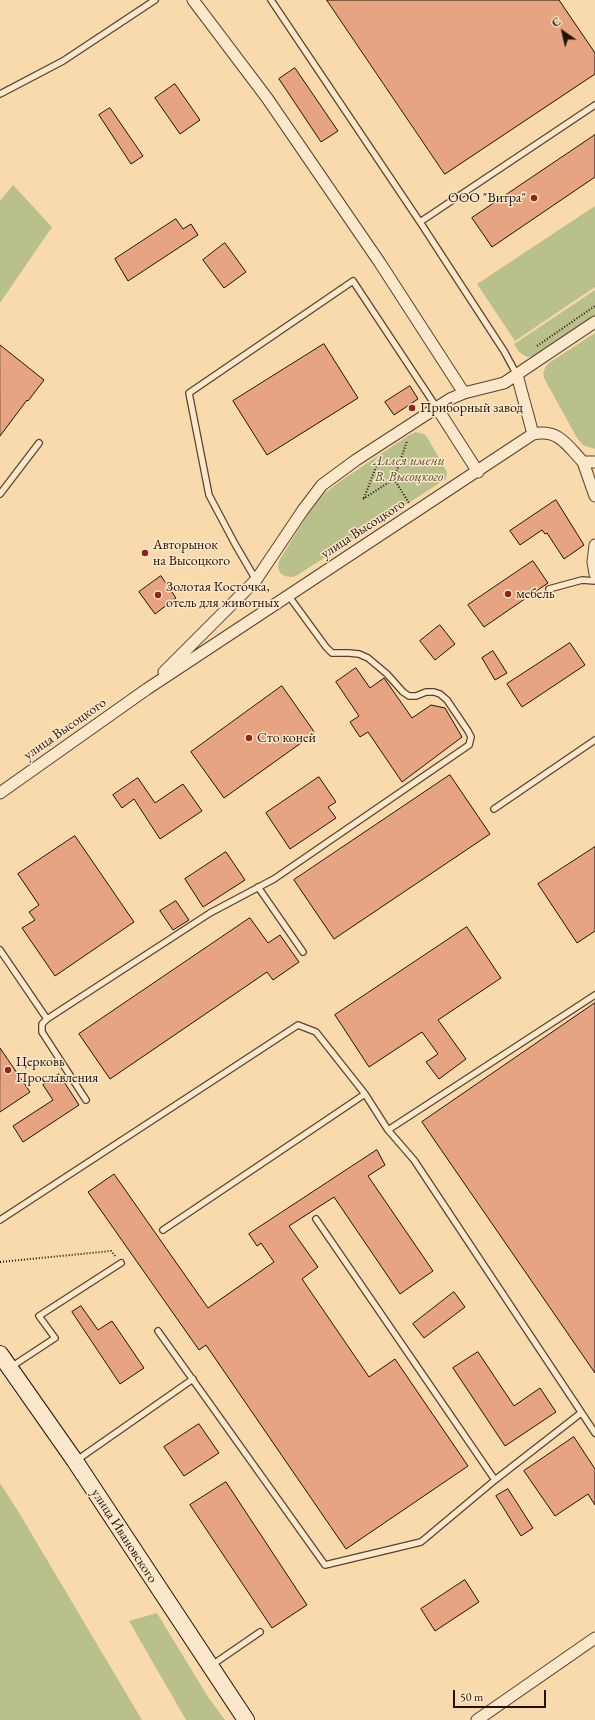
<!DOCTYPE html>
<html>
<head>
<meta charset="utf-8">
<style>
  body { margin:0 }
  #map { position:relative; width:595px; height:1720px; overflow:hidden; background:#f9daac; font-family:"EB Garamond",serif }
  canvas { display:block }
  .north { position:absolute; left:543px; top:12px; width:40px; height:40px; -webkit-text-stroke:3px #fbe7c9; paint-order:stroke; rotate:326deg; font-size:11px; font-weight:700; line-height:16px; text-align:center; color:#251008 }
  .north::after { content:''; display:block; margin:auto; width:14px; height:18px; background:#251008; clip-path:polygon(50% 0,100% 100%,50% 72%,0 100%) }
  .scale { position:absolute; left:453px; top:1690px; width:93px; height:18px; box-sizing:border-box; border:2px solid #251008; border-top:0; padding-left:5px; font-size:12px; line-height:14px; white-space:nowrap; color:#251008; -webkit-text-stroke:3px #fbe7c9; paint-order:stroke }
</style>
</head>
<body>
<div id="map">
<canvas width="595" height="1720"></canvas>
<div class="north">С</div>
<div class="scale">50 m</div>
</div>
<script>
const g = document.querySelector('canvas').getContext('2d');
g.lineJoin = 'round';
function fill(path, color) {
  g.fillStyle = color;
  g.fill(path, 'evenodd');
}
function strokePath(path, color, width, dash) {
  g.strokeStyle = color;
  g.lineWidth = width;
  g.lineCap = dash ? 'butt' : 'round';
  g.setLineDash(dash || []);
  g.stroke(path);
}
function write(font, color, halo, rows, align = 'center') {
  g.font = font + ' "EB Garamond",serif';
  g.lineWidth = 3;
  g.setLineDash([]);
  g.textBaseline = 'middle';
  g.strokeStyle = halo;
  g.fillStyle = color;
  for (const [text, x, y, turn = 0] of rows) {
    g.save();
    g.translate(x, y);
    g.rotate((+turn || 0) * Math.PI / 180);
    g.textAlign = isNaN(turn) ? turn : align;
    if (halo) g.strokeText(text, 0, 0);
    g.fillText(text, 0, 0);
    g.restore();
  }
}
fill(new Path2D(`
  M13,185L52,227L0,303V201Z
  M595,206V287L515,341L477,284Z
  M595,290V316L535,356L527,357L519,352L514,344Z
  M595,333V449L583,445L577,438L545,380C542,373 544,368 549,363Z
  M416,432L424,434L427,437L447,472L446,479L385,518L374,528L369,529L296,576C284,580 274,571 280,559L308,514L324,494L339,482L409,435Z
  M0,1483L18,1511L142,1720H0Z
  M157,1613L208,1697L225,1720H186L129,1621Z`), '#bac08c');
const building = new Path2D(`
  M327,0H559L595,53V74L445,174Z
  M295,68L338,131L321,142L279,79Z
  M175,84L200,120L180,134L155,98Z
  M110,108L143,156L131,164L99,115Z
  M595,135V177L492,247L472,218Z
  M176,219L183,229L191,224L198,235L128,281L115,259Z
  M225,243L246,272L224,288L203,260Z
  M324,344L358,398L267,455L233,401Z
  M0,345L44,380L28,401L27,400L0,436Z
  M410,386L418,399L394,415L385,402Z
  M556,500L584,545L564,559L547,533L545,534L542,530L520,545L510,531Z
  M533,561L548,583L484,627L468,605Z
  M161,576L176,598L155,614L139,592Z
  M440,625L455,644L435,660L420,641Z
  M570,643L585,665L522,707L507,684Z
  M493,651L507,673L495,680L482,658Z
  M356,668L370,688L384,678L412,718L431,705L445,708L462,737L402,782L368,732L360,737L350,722L359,716L336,682Z
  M282,686L315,733L224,798L191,752Z
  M450,775L490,834L334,939L294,880Z
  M319,777L336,802L328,807L336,818L290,849L266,813Z
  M138,778L155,803L183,784L202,811L160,839L134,799L122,808L113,795Z
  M75,836L134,922L55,976L22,928L35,920L29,912L39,905L18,874Z
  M595,847V931L577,943L538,884Z
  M226,852L245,880L203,907L185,879Z
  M176,901L189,920L173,930L160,911Z
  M250,918L268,943L280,935L299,962L273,980L267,972L110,1079L79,1034Z
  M467,927L501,978L438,1020L466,1059L439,1079L426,1062L438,1054L422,1032L369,1067L335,1015Z
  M595,1003V1373L422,1122Z
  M0,1048L30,1092L0,1112Z
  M59,1074L79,1105L23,1142L13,1126L53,1100L43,1085Z
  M377,1150L385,1165L368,1176L433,1271L400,1294L334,1197L289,1226L318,1267L302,1279L369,1377L395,1359L468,1466L346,1549L206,1345L199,1350L88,1192L114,1174L208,1308L274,1262L261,1243L257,1246L249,1234Z
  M454,1292L465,1307L424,1338L413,1324Z
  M81,1306L98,1330L112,1321L144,1368L120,1384L72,1312Z
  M478,1352L514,1406L540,1388L556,1412L505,1446L453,1368Z
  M199,1424L219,1453L184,1476L164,1447Z
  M574,1437L595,1469V1505L588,1494L555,1516L524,1471Z
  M226,1482L307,1605L272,1628L190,1505Z
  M508,1489L533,1528L521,1536L496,1496Z
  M465,1580L479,1602L435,1631L421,1609Z`);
fill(building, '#e6a483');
strokePath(building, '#251008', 1);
const service = new Path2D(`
  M271,0L420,222L504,351L517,375
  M0,94L63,61L155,0
  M420,222L595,105
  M0,494L39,443
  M256,580L235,544L209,495L189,393L353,281L437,408
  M549,589L582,580L595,581
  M494,809L595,740
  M258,887L303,952
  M0,950L47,1019L210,913L274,879L469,745L471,737L468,731L447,700L440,694L434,692H426L416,696H409L403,692L387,674L368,658L359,654L349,653H332L326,647L288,595
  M47,1019L42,1024V1032L86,1100
  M388,1130L595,995
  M316,1219L495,1480
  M0,1220L298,1025L316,1032L365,1094L388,1130L414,1160L595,1433
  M163,1230L365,1094
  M158,1331L325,1565L421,1542L495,1480L581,1413
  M11,1367L55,1338L39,1316L121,1263
  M77,1460L193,1379
  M212,1665L260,1632`);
const minor = new Path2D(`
  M193,0L267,98L380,263L464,393
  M517,375L533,434
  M437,408L478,472
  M583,462L595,496
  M595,545L593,562L595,574
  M164,672L256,580L303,510L322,485L356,460L450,399L464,393L504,383L595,322
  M0,793L147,689L533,434C559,429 567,445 583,462H595
  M477,1720L595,1638`);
const secondary = new Path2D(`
  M0,1354L75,1461L246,1720`);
strokePath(service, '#5a4231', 8);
strokePath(minor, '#5a4231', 13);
strokePath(secondary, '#251008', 18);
strokePath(new Path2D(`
  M537,346L595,306
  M394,479L409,503
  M364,498L379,459
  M363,499L394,479L407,441
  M0,1262L111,1251L116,1257`), '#251008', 2, [1, 2]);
strokePath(service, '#fbe7c9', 5.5);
strokePath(minor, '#fbe7c9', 11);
strokePath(secondary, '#fbe7c9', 16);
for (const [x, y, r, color] of [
  [534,198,4,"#8f2418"],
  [412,408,4,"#8f2418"],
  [145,553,4,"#8f2418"],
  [508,594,4,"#8f2418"],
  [158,595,4,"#8f2418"],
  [249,738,4,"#8f2418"],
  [8,1070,4,"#8f2418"]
]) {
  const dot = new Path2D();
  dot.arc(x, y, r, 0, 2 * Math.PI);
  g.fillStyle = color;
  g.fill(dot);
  strokePath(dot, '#fbe7c9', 1.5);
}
write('14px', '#251008', '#fbe7c9', [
  ["ООО \"Витра\"",526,198,"right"],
  ["Приборный завод",420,408],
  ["Авторынок",153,545],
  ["на Высоцкого",153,561],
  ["Золотая Косточка,",166,587],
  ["отель для животных",166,603],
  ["мебель",516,594],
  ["Сто коней",257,738],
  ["Церковь",16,1062],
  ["Прославления",16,1078]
], 'left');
write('italic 14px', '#594e36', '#fbe7c9', [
  ["Аллея имени",409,461],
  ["В. Высоцкого",409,477]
]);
write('14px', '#251008', '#fbe7c9', [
  ["улица Высоцкого",363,529,-33],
  ["улица Высоцкого",65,729,-35],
  ["улица Ивановского",124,1536,57]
]);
</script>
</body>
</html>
